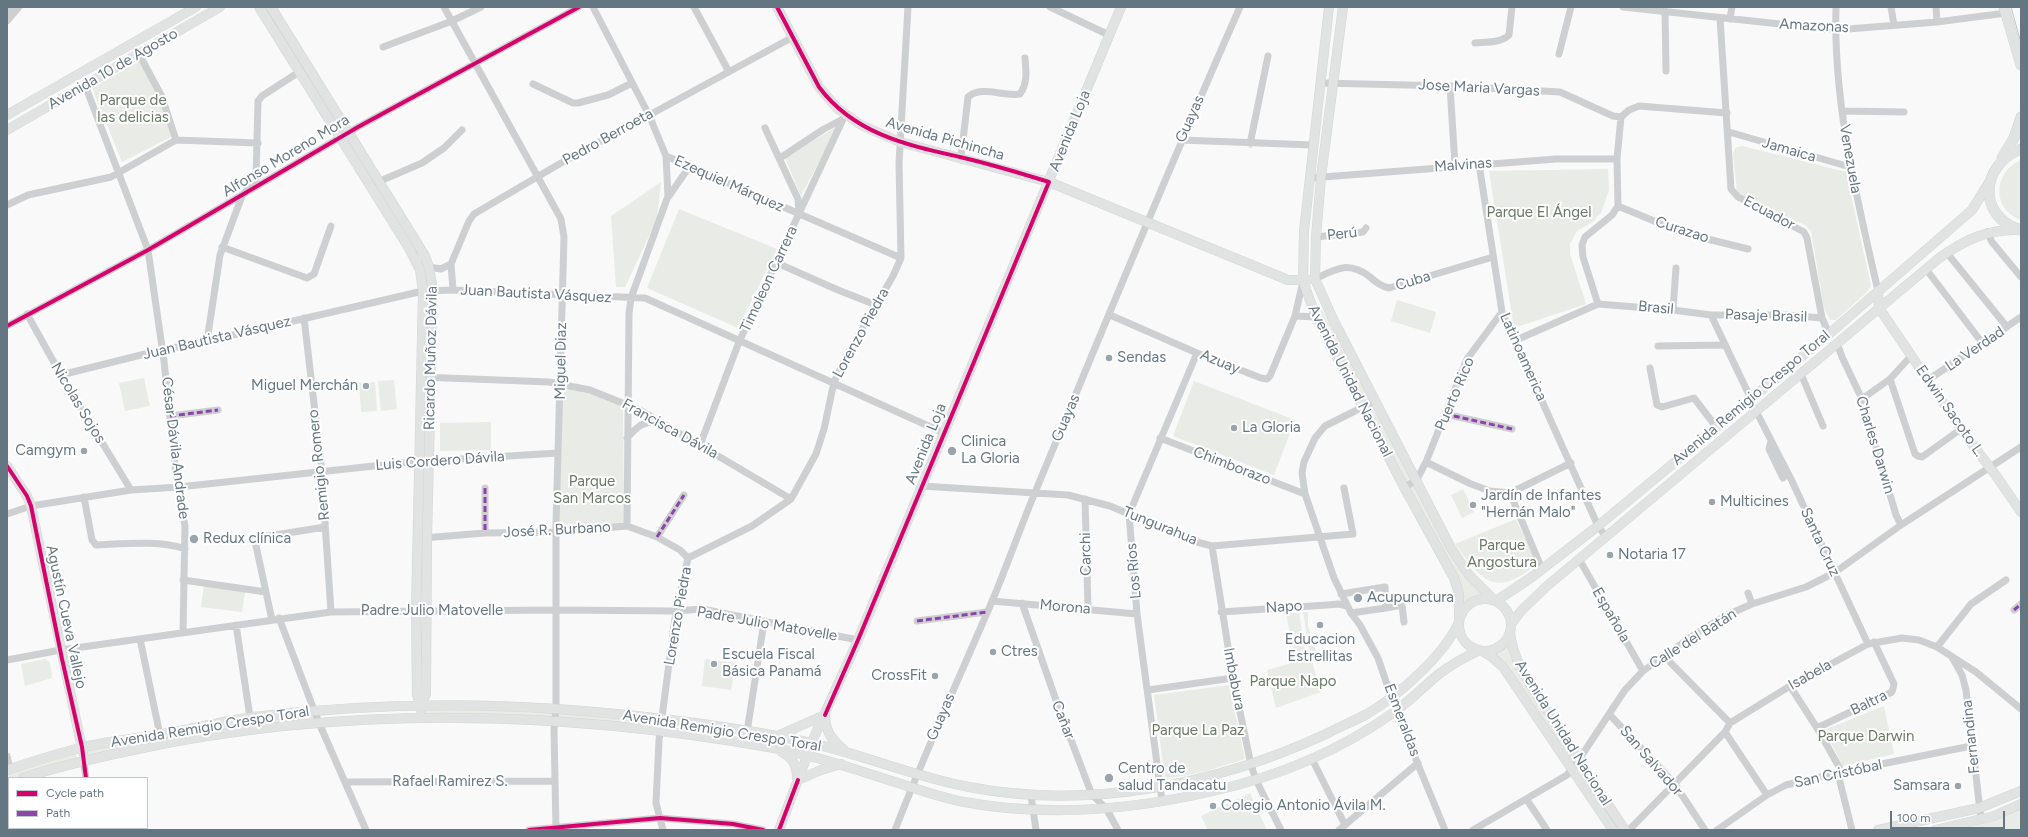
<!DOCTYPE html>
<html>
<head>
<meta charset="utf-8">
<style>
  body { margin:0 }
  #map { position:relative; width:2028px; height:837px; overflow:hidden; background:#f9f9f9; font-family:Figtree,sans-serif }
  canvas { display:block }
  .frame { position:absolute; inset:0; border:8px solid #657683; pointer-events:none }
  .legend { position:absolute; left:8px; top:777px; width:140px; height:52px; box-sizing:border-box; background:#fff; border:1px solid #c1c8cd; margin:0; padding:5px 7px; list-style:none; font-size:12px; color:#657683 }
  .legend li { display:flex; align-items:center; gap:8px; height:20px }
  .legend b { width:20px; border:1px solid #c1c8cd }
  .scale { position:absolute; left:1890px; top:811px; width:115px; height:18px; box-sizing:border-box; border:2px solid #657683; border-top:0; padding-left:5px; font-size:12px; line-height:14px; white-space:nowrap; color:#657683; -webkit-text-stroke:3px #fff; paint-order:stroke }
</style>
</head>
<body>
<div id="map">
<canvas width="2028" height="837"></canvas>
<div class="frame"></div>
<ul class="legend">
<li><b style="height:5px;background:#d6006c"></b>Cycle path</li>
<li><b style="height:5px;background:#8e44ad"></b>Path</li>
</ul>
<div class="scale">100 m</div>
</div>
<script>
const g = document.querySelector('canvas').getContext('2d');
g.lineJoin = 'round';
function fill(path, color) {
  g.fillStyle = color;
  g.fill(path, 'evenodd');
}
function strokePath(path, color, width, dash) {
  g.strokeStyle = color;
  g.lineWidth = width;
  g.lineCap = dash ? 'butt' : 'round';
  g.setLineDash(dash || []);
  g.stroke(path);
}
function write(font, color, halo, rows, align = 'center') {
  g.font = font + ' Figtree,sans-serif';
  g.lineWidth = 4;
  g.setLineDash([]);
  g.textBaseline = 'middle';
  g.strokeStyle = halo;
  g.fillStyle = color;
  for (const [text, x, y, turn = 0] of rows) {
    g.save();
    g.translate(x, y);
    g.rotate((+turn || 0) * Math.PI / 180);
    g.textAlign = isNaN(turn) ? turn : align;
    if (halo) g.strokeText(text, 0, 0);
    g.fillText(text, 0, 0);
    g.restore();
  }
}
fill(new Path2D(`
  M140,61L160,97L173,136L122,162L92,88Z
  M838,126L801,196L785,158Z
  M1742,146L1846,172L1871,286L1866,293L1836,320H1830L1824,308L1811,231L1805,225L1741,196L1737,191L1733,154L1735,148Z
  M2021,160V220C1991,209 1993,172 2021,160Z
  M1608,169L1609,190L1601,213L1593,222L1577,231L1570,244V254L1586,304L1514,328L1489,171Z
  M661,182L657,219L625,287H616L611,216Z
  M679,209L777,249L738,328L647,288Z
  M1397,300L1436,312L1430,333L1391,321Z
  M1319,304L1328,321L1333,319L1375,401L1362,407L1313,308Z
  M144,378L150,406L125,411L119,383Z
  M394,380L397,409L381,411L378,381Z
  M1194,381L1295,420L1274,475L1173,436Z
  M375,382L377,411L361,412L359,383Z
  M562,388C576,391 615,397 623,408L624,524L558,528Z
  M1374,402L1414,481L1404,486L1364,408Z
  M491,422V450L440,451V423Z
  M1415,482L1436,524L1491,599C1478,596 1471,600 1462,609L1461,598L1405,487Z
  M1463,489L1474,512L1462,518L1451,495Z
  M1516,519L1537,564C1495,599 1482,581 1455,544Z
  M204,585L245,592L242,612L201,607Z
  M1299,612L1305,653L1311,658L1321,692L1276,708L1267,670L1296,662L1286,614Z
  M1303,612H1308V626L1316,652L1312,654L1309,650Z
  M1508,639L1577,761L1572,768L1514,681L1485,652L1497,649Z
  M46,659L50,663L52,678L25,686L21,664Z
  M705,659L736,663L731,690L702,686Z
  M1229,685L1245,759L1203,772L1165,779L1154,695Z
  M1884,706L1894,754L1843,766L1824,730Z
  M422,707L554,710L553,718L421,717Z
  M556,709L662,719L661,730L555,720Z
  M313,713L317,722L253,728L251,720Z
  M249,720L250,728L85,757V749Z
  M76,750L77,759L19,778H9V781L7,782V771Z
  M1250,793L1267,830H1208L1201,816Z
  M2021,809V830H1951Z`), '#e8ebe6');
const secondary = new Path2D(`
  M259,7L409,248L420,270L423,291L416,610L417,694L421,710
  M271,7L425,256L429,267L433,290L427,538L426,694L420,706
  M777,7L819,87L837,108L861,125L900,142L1049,182L1288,280H1308
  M1329,7L1304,231L1303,281L1316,317L1404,487L1454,578L1459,594V620
  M1343,7L1321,177L1316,237L1315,279L1333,319L1451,548L1469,575L1494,600
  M7,115L196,7
  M7,130L220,7
  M1878,291L1879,308L1961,429L1997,477L2021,512
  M7,466L27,496L31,506L83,753
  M1459 625a26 26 0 1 1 52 0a26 26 0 1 1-52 0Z
  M1496,601L1532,577L1598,526L1829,334L1972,210L1990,181
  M1511,624L1521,611L1547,586L1938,259C1964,240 1987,229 2019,230
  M1510,632C1513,664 1535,691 1552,718C1575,756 1600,793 1625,830
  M1482,651L1492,657L1503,667L1613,830
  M825,716C826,733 832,740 845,751
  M777,736L825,715
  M782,752C793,758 797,766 797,778
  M7,770C31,762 55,754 80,748C107,741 135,739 163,734C193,729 223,721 253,717C353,705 457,702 558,709C640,715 727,725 807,742C862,754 914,777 969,787C1089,810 1216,785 1326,734C1339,727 1354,721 1367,714C1398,696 1443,656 1458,624
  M23,778C59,766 95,758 133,750C343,705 563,710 774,748C817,756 857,770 898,783C920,790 942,798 964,802C1046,817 1132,810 1213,791C1276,777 1339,751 1393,713C1409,702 1423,687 1439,674C1451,665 1465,657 1478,651
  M798,780L821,770L841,764
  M7,783H9
  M779,830L815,735L858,640L1121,7
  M1878,830L1979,808L2021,791
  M1935,830L1994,816L2021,804`);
const primary = new Path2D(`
  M2004,7L2021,65
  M2021,149C1980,165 1977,217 2021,230
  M2002,158L2014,138L2021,117`);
strokePath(secondary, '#d5d6d7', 10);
strokePath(primary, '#d5d6d7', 11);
strokePath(new Path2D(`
  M444,7L561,219L564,237L556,524V709L554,729L556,830
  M593,7L649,115L666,156L901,258
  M694,7L729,72
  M1050,7L1109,35
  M1623,7L1835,30L1937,22L2006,13
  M1836,7C1833,103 1857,198 1878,291
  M1891,7L1894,25
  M1936,7L1937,22
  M7,11L15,7
  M1665,11L1666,71
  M1720,18L1731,189L1738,197L1804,232L1807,238L1822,318L1829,334
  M1730,19L1732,7
  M7,21L19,7
  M1475,43C1486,42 1501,43 1509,35L1512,7
  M383,47L452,21L481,7
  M139,54L162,97L176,140
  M1559,54L1571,7
  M1320,83L1450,86L1560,92L1613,116L1621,117
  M533,84L573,103H578L608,95L632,83
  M85,85L148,250L164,361L176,475L185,526L183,632
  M1450,86L1455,165
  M1842,111L1904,112
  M765,128L798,199L799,212
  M1729,132L1850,167
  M1181,140L1313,145
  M1250,144L1268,56
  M961,157L968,97C982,85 1003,97 1020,94C1028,83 1026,70 1025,58
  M780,158L824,129L843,119
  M1479,164L1502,312L1598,526L1606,537
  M1310,178L1556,159H1617
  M371,185L422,163L444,148L462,130
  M669,196L689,167
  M7,205L28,195L111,177L176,140L258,143
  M1618,206L1683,233L1748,249
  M1987,232L1992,242L2021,277
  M1316,237L1363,232L1366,228
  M222,247L307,278L314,274L331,226
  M1947,253L2007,327
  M777,263L838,290L876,305
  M429,267L441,269L451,264
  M1926,269L1983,344
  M1315,279C1337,268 1349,261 1370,277C1377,283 1381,286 1389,288L1493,257
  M453,290L451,264L469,221L474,214L561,163L793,37
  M1598,304L1583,257L1582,245L1585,237L1612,215L1618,206L1617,159L1621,117L1629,110L1639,106L1727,113
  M1673,310L1676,268
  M27,314L61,375L131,490
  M1110,315L1197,353L1261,378L1267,379L1270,376L1295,316L1303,281
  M1711,315H1787L1822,318
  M1295,316L1316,317
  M304,318L321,463L331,612
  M7,326L148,250L358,127L579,7
  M207,341L220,255L242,196L256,178L258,101L262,96L299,72
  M1514,341L1598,304L1673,310L1711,315L1751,399
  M1837,343L1842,357L1862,399L1896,515L1901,525
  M1658,346L1725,345
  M1650,368L1657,405L1662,407L1694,398L1717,428
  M1801,374L1823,426
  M61,375L153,352L207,341L423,291L453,290L645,298L944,433
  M421,377L549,382L590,390L640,410L791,499
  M1890,379L1915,454L1918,456L1922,457L1961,429
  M1928,380L2021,317
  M1862,399L1890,379L1911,356
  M1375,401L1325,426L1315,438L1304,462L1302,473L1305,494L1334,578L1351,613L1360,625L1378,658L1396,711L1445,830
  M1756,411L1791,479L1868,644
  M1445,414L1512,429
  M170,416L218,410
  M627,438C639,425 641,422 659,422
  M1160,438L1305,494
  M1771,441L1769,449L1783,478
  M700,445L739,342L845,115
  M1426,462L1471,484L1490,491L1510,493L1571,463
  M921,486L1068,495L1110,506L1193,541L1212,546L1353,534L1344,488
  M1404,487L1416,481L1426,462L1467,359L1502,312
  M485,488V533
  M1510,493L1542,569
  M84,497L92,540L96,545C122,544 160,540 185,549
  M1085,499L1088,609
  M7,514L31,506L131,490L179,487L411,462L558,453
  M627,526L629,313L631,298L668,196L666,156
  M657,537L684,495
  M423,538L485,533L556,532L627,526L657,537L680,550L688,558
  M1212,546L1233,678L1251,765L1256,780L1281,830
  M1579,559L1643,671
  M183,580L266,592
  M1748,593L1752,604
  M1341,594L1385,587L1386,608L1351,613
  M992,601L1137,614
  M1022,603L1057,703L1092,795L1106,808L1118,830
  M1386,608L1402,605L1404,622
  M2014,610L2021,604
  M1221,612L1327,605L1339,604L1347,606
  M279,618L319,723L366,830
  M272,620L255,541L256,538L325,527
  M917,621L987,612
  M236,625L252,730
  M140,639L160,735
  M1937,647L1971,604L2006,580
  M1664,656L1730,723
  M1952,657L1962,675L1966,690L1981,819
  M7,660L61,650L331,612L556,610L676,611L702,609L858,640
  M1790,686L1817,728L1842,772
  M1148,690L1233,678
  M1609,714L1674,783L1705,830
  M1817,728L1892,692L1894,684L1874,642
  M747,732L764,622
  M1725,732L1767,795
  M7,756L10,769
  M83,759L86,778
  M1312,759L1345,825
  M1838,774L1852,830
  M345,782L554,781
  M1031,796L1036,830
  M1527,800L1547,830
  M1162,801L1137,614L1129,514L1197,353
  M97,828V830
  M529,830L660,818L733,824L763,830
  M663,830L656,803L659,740L675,618L688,558L752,526L791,499L816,454L824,429L834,382L848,353L893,276L901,258L899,163L908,7
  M895,830C925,752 960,676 993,599C1008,563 1021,526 1036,490C1103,329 1169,167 1240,7
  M1339,830L1418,763
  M1473,830L1567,775L1578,761L1625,690L1643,671L1695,634L1727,615L1752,604L1806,587L1834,573L1901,525L2021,447
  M1629,830L1725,732L1730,723L1790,686L1868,644L1902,638L1919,640L1937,647L1976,672L2021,709
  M1717,830L1767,795L1786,785L1842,772L1971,746`), '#cecfd0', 7);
strokePath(secondary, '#e1e2e2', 9);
strokePath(primary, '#e1e2e2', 10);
strokePath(new Path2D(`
  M2011,7L2021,43`), '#c3c5c6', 1);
strokePath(new Path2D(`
  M1445,414L1512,429
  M170,416L218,410
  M485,488V533
  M657,537L684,495
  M2014,610L2021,604
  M917,621L987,612`), '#8e44ad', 3, [6, 3]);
strokePath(new Path2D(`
  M777,7L819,87C854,134 907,145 960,157C990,164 1020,173 1049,182L858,640L825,715
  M7,326L148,250L358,127L579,7
  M7,466L27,496L31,506L62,659L82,747L86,778
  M529,830L660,818L733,824L763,830
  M779,830L798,780`), '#d6006c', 4);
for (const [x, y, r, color] of [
  [1109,358,4,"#99a4ac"],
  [366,386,4,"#99a4ac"],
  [1234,428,4,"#99a4ac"],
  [84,451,4,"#99a4ac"],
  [952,451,5,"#99a4ac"],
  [1712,502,4,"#99a4ac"],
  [1473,505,4,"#99a4ac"],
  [194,539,5,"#99a4ac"],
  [1610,555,4,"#99a4ac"],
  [1358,598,5,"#99a4ac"],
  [1320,625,4,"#99a4ac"],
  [993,652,4,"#99a4ac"],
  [714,664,4,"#99a4ac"],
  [935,676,4,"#99a4ac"],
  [1109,778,5,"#99a4ac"],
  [1958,786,4,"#99a4ac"],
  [1213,806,4,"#99a4ac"]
]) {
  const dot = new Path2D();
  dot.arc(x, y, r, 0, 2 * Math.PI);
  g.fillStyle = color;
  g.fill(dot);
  strokePath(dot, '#fff', 1.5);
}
write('15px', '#657683', '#fff', [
  ["Amazonas",1814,26,3],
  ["Avenida 10 de Agosto",113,69,-30],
  ["Jose Maria Vargas",1479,88,3],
  ["Guayas",1190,119,-66],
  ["Avenida Loja",1070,131,-68],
  ["Pedro Berroeta",608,137,-29],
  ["Avenida Pichincha",945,139,16],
  ["Jamaica",1789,150,16],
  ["Alfonso Moreno Mora",286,156,-31],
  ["Venezuela",1850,159,80],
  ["Malvinas",1463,165,-4],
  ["Ezequiel Márquez",729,184,24],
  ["Ecuador",1769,213,28],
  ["Curazao",1682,230,18],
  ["Perú",1342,234,-6],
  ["Timoleon Carrera",769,279,-65],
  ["Cuba",1413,281,-17],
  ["Juan Bautista Vásquez",536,294,3],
  ["Brasil",1656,308,5],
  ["Pasaje Brasil",1766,316,2],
  ["Lorenzo Piedra",861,333,-61],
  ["Juan Bautista Vásquez",217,338,-13],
  ["La Verdad",1975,349,-34],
  ["Latinoamerica",1523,357,66],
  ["Ricardo Muñoz Dávila",431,358,-89],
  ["Miguel Diaz",561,361,-89],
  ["Azuay",1220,362,22],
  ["Avenida Unidad Nacional",1350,381,63],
  ["Puerto Rico",1455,394,-67],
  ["Avenida Remigio Crespo Toral",1751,398,-40],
  ["Nicolas Sojos",78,403,59],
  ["Edwin Sacoto L.",1950,411,55],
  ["Guayas",1066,418,-67],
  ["Francisca Dávila",670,429,29],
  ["Avenida Loja",926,444,-68],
  ["Charles Darwin",1875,445,73],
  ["César Dávila Andrade",175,448,83],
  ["Luis Cordero Dávila",440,461,-4],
  ["Remigio Romero",319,465,-96],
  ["Chimborazo",1232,466,21],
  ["Tungurahua",1160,526,22],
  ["José R. Burbano",557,530,-3],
  ["Santa Cruz",1820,542,65],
  ["Carchi",1086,554,-91],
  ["Los Ríos",1134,571,-95],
  ["Morona",1065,607,5],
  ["Napo",1284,607,-4],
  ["Padre Julio Matovelle",432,611],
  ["Española",1611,615,60],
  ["Lorenzo Piedra",678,616,-80],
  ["Agustín Cueva Vallejo",66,617,78],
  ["Padre Julio Matovelle",767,624,10],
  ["Calle del Batán",1693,639,-32],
  ["Isabela",1810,675,-29],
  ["Imbabura",1234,679,79],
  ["Baltra",1869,703,-26],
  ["Guayas",941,717,-67],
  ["Cañar",1063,720,69],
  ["Esmeraldas",1402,720,69],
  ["Avenida Remigio Crespo Toral",210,727,-9],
  ["Avenida Remigio Crespo Toral",722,731,9],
  ["Avenida Unidad Nacional",1563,733,58],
  ["Fernandina",1971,737,-96],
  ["San Salvador",1651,761,49],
  ["San Cristóbal",1838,774,-12],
  ["Rafael Ramirez S.",450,782]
]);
write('15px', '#687a64', '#fff', [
  ["Parque de",133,101],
  ["las delicias",133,118],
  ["Parque El Ángel",1539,213],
  ["Parque",592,482],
  ["San Marcos",592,499],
  ["Parque",1502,546],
  ["Angostura",1502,563],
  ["Parque Napo",1293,682],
  ["Parque La Paz",1198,731],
  ["Parque Darwin",1866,737]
]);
write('15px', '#657683', '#fff', [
  ["Sendas",1117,358],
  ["Miguel Merchán",358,386,"right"],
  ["La Gloria",1242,428],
  ["Clinica",961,442],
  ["La Gloria",961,459],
  ["Camgym",76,451,"right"],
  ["Jardín de Infantes",1481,496],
  ["\"Hernán Malo\"",1481,513],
  ["Multicines",1720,502],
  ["Redux clínica",203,539],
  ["Notaria 17",1618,555],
  ["Acupunctura",1367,598],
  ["Educacion",1320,640,"center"],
  ["Estrellitas",1320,657,"center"],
  ["Ctres",1001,652],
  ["Escuela Fiscal",722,655],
  ["Básica Panamá",722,672],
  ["CrossFit",927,676,"right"],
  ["Centro de",1118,769],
  ["salud Tandacatu",1118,786],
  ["Samsara",1950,786,"right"],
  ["Colegio Antonio Ávila M.",1221,806]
], 'left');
</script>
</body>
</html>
